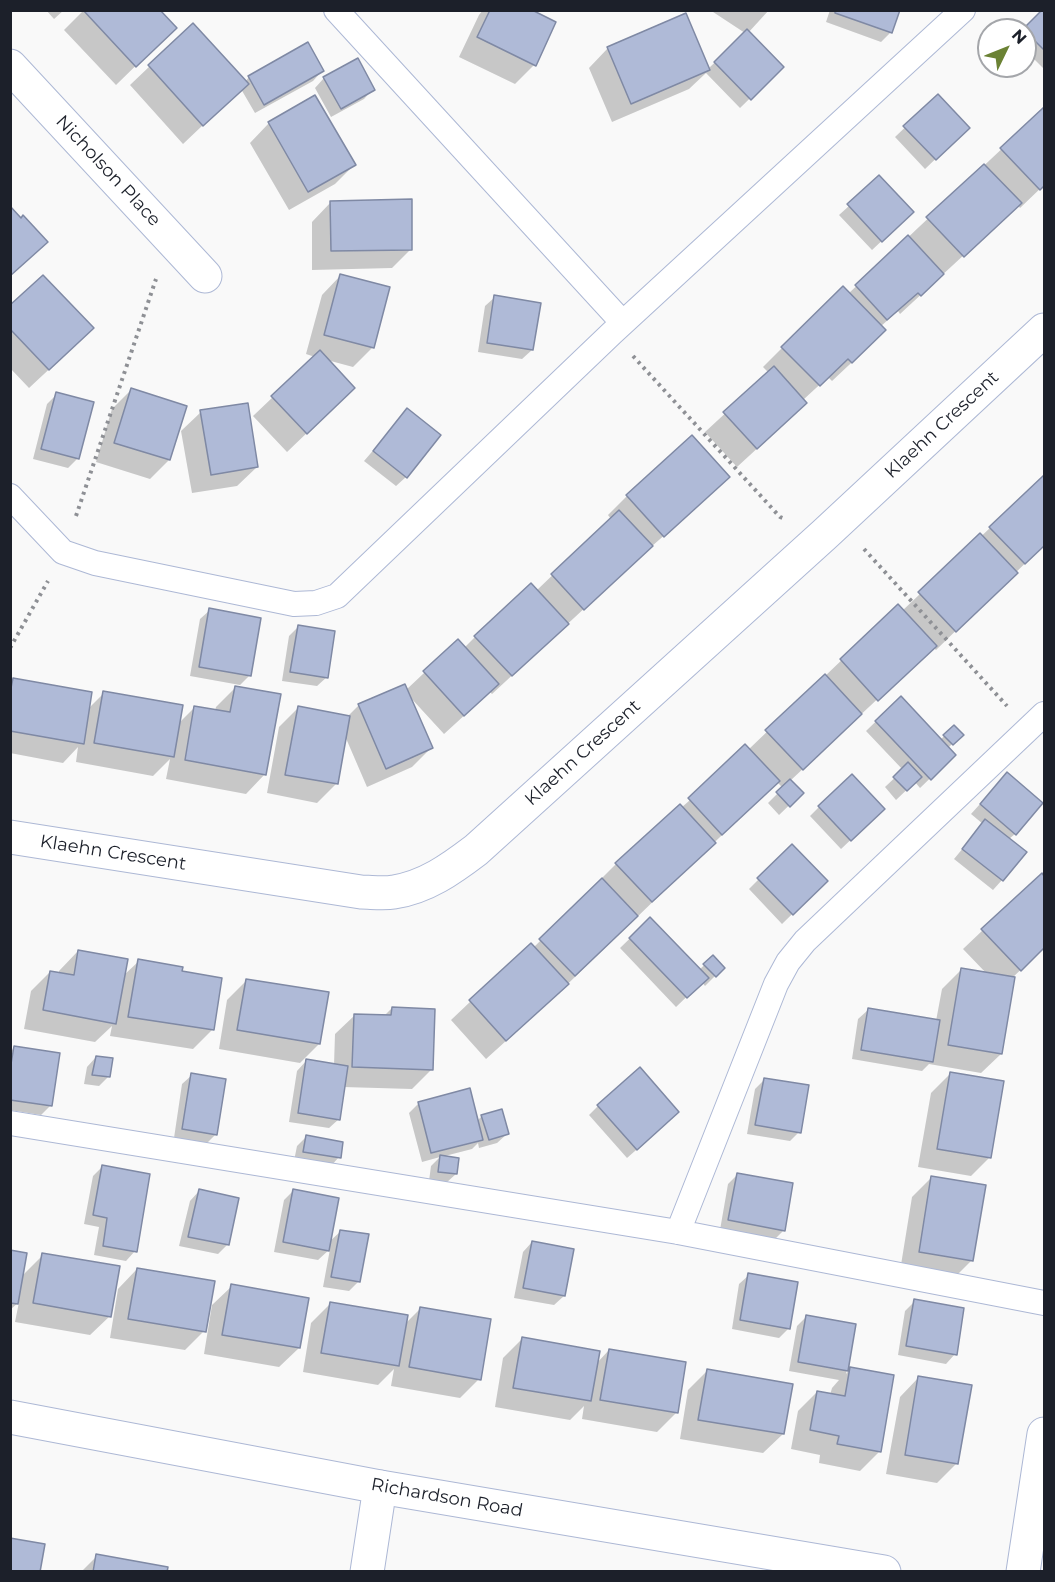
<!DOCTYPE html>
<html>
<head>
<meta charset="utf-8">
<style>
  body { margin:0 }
  #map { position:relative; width:1055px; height:1582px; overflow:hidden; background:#f9f9f9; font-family:Montserrat,sans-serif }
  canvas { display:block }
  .frame { position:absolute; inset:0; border:12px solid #1c202a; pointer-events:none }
  .north { position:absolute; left:977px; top:18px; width:60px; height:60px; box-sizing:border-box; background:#fff; border:2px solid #a4a6aa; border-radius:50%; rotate:47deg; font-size:16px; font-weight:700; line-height:24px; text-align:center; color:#1c202a }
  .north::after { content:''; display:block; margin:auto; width:21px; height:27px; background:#6b8234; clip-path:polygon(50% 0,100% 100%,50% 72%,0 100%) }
</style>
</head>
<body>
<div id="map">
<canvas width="1055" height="1582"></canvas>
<div class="frame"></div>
<div class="north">N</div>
</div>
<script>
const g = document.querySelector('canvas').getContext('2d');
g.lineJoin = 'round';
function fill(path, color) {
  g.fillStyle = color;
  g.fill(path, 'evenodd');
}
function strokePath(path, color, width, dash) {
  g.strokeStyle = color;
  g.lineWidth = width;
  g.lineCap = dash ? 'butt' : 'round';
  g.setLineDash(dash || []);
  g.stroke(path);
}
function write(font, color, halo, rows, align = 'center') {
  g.font = font + ' Montserrat,sans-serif';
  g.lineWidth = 5;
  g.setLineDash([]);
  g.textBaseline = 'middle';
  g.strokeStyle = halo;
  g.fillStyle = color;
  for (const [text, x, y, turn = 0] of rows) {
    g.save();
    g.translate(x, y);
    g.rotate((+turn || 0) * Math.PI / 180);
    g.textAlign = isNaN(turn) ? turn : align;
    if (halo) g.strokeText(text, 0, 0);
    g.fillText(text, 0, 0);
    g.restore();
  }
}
fill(new Path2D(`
  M46,10H64L54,19Z
  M84,10L155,47L116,85L64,30Z
  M483,10H529L534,65L515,84L459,57L479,15Z
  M710,10H769L748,33L782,67L740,108L706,73L689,89L612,122L589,68L608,48L708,69L745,33Z
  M830,10H898L891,32L881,42L826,22Z
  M1044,10V69L1025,50V30Z
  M193,25L245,82L249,77L322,71L313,81L255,113L241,89L183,144L130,85Z
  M324,78L373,89L364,99L331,117L315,88Z
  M938,96L968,128L925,169L895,137Z
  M1044,109V185L1020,208L1018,205L900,314L898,311L880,327L865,350L832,381L828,377L803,400L786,422L737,467L705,432L769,373L763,367L782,348L848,294Z
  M269,123L354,165L335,184L289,210L250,143Z
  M331,202L411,249L392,268L312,270V222Z
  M849,206L902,222L872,250L839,215Z
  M341,275L373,347L353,367L327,360L334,407L287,452L253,416L315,357L306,354L322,295Z
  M495,297L532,350L522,359L478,352L485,306Z
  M10,307L73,347L29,388L10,368Z
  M131,390L169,460L150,479L96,462L112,409Z
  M57,394L78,458L68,468L33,459L47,404Z
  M408,410L406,477L396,486L364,461Z
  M201,412L257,467L237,486L192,493L181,431Z
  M692,437L709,496L643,554L492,694L490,692L444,734L410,697L431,748L412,767L367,787L345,736L337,783L317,803L267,793L279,727L298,708L347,717L359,705L406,690L458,641L464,648L475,637L536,591L611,519L608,515L627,496Z
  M1044,477V545L936,650L933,647L790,781L802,793L779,815L768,803L783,788L777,782L548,1003L486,1059L451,1020L530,945L533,948L598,884L597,883L616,864L748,750L898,606L902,611Z
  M210,610L249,676L240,685L190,676L200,619Z
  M299,626L327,677L317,686L282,681L289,636Z
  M14,680L88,709L104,693L178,724L194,708L215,711L216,707L235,688L265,774L246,794L166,779L170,759L153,776L76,762L78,747L63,763L10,753V683Z
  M900,698L940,740L954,727L961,735L948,748L945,764L920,788L915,782L896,800L885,787L903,770L866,731Z
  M1007,774L1015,834L1009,839L1002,880L993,890L954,859L983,824L971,814Z
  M819,807L874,818L841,849L810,816Z
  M792,846L826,881L782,924L749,889Z
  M1044,872V948L1012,978L1001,1054L981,1073L929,1064L922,1071L852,1059L858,1019L868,1010L936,1021L942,989L961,970L987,974L963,949Z
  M650,919L699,970L713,957L723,968L705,986L702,982L676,1007L620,948Z
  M78,951L123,976L139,961L180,972L212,1030L193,1049L110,1036L112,1026L95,1042L24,1029L31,991L50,972L59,974V971Z
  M247,980L319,1044L300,1063L219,1049L227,1000Z
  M392,1008L431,1070L412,1089L343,1087L339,1119L329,1128L289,1122L297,1071L306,1061L334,1065L335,1034L355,1015L384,1016Z
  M15,1047L51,1105L41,1115L10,1110V1052Z
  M96,1057L108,1077L99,1086L84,1084L87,1067Z
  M950,1074L990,1157L971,1176L918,1167L931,1093Z
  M192,1075L216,1134L206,1144L174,1138L182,1084Z
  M765,1079L799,1132L790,1141L747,1134L755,1089Z
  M419,1103L477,1121L482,1116L507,1134L497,1143L479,1148L478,1143L472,1149L441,1157L456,1174L446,1183L429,1181L431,1166L440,1157L422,1162L409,1113Z
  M598,1106L668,1122L627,1158L589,1115Z
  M306,1137L339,1157L330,1167L294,1161L297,1146Z
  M102,1167L135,1251L126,1261L94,1255L99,1227L84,1224L93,1176Z
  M738,1174L783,1231L774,1240L720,1230L728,1184Z
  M932,1177L972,1260L952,1280L900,1271L912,1197Z
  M199,1191L228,1244L218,1254L179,1246L190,1201Z
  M293,1191L329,1242L341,1231L359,1281L349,1291L323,1287L330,1249L318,1260L274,1252L284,1200Z
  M532,1242L564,1296L554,1305L514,1298L523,1252Z
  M10,1252L22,1276L43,1255L110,1316L90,1335L15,1322L19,1302L10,1310Z
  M137,1269L204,1331L185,1350L110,1338L118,1289Z
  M749,1275L789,1328L779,1338L732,1329L739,1284Z
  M232,1286L299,1348L279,1367L204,1354L212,1305Z
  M915,1301L955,1354L946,1364L898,1355L905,1311Z
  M330,1304L404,1325L421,1308L479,1379L460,1398L391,1386L394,1369L378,1385L303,1372L311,1323Z
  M806,1317L854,1325L846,1374L851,1368L879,1452L860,1471L819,1463L820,1455L791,1449L798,1411L817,1392L830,1395L832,1388L839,1380L789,1371L797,1326Z
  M522,1339L596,1364L609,1350L677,1412L657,1432L582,1419L584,1406L570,1420L495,1407L503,1358Z
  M707,1371L783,1434L763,1453L680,1439L688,1390Z
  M919,1377L956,1464L937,1483L886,1474L900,1397Z
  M97,1556L165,1572H81Z`), '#0003');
const building = new Path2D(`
  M83,10H160L177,28L136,67Z
  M490,10H532L556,22L536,66L477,37Z
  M835,10H900L892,33L835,13Z
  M1042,10H1044V50L1023,29Z
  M686,13L710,70L631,104L607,47Z
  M193,23L249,84L203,126L148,65Z
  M747,29L784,67L751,100L714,62Z
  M308,42L324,71L264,105L248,76Z
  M358,58L375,90L341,109L323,77Z
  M938,94L970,128L936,160L903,126Z
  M315,95L356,165L308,192L268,122Z
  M1044,107V186L1040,190L1000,148Z
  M984,164L1022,203L964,257L926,217Z
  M879,175L914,212L882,242L847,204Z
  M412,199V250L331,251L330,201Z
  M10,206L21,218L23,215L48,242L10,276Z
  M908,235L944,274L921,296L918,293L887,320L855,285Z
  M340,274L390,287L374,348L324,335Z
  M43,275L94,328L49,370L10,329V305Z
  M843,286L886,330L852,363L848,359L820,386L781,347Z
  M494,295L541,303L533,350L487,343Z
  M320,350L355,388L307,434L271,396Z
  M774,366L807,403L757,449L723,412Z
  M131,388L187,406L170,460L114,443Z
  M56,392L94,402L79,459L41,449Z
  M248,403L258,467L211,475L200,410Z
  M407,408L441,435L407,478L373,451Z
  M692,435L730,477L664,537L626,495Z
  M1044,475V546L1025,564L989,527Z
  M619,510L653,546L584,610L551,574Z
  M980,533L1018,573L956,632L918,592Z
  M531,583L569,624L512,676L474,636Z
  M898,604L937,646L878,701L840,659Z
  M209,608L261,618L251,676L199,667Z
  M298,625L335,631L328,678L290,672Z
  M458,639L499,684L464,716L423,671Z
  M825,674L862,714L803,770L765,730Z
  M13,678L92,692L84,744L10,731V693Z
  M405,684L433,748L386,769L358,704Z
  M235,686L281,694L266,775L185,760L194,706L230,712Z
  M103,691L183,705L174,757L94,743Z
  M901,696L956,755L931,780L875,721Z
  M298,706L350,716L338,784L285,775Z
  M954,725L964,735L953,745L943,735Z
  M745,744L780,781L722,835L688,798Z
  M908,762L922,777L907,791L893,777Z
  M1007,772L1043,803L1016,835L980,804Z
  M852,774L885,809L851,841L818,806Z
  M790,779L804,793L790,807L776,792Z
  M680,804L716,843L652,902L615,863Z
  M985,819L1027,852L1003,881L962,849Z
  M792,844L828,881L793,915L757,878Z
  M1042,873L1044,876V948L1021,971L981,929Z
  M602,878L638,916L575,976L539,939Z
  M650,917L709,978L687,998L629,938Z
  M531,943L569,984L506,1041L469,1000Z
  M78,950L128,959L116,1024L43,1010L50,971L74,975Z
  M713,955L725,968L716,977L703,964Z
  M138,959L183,967L182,971L222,978L214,1030L128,1017Z
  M961,968L1015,977L1002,1054L948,1045Z
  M246,979L329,992L320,1044L237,1030Z
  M392,1007L435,1009L433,1070L352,1067L354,1014L391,1015Z
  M868,1008L940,1020L933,1062L861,1050Z
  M14,1046L60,1053L52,1106L10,1100V1070Z
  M96,1056L113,1058L110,1077L92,1075Z
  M306,1059L348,1066L340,1120L298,1113Z
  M640,1067L679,1112L637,1150L597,1105Z
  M950,1072L1004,1081L991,1158L937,1149Z
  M191,1073L226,1079L217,1135L182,1129Z
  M764,1078L809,1085L801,1133L755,1125Z
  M470,1088L483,1140L431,1153L418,1102Z
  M502,1109L509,1134L489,1140L481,1115Z
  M306,1135L343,1142L341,1158L303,1152Z
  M440,1155L459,1158L457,1174L438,1172Z
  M102,1165L150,1174L137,1252L103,1246L107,1218L93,1215Z
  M737,1173L793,1183L785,1231L728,1220Z
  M931,1176L986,1185L973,1261L919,1252Z
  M199,1189L239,1198L229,1245L188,1237Z
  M293,1189L339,1198L329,1251L283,1242Z
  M340,1230L369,1234L360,1282L331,1277Z
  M532,1241L574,1249L565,1296L523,1288Z
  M10,1250L27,1253L18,1304L10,1303Z
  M42,1253L120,1266L111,1317L33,1303Z
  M137,1268L215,1281L206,1332L128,1319Z
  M748,1273L798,1282L790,1329L740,1320Z
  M231,1284L309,1298L300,1348L222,1335Z
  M914,1299L964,1308L957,1355L906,1346Z
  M330,1302L408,1315L399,1366L321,1353Z
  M420,1307L491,1319L481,1380L409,1367Z
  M806,1315L856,1324L848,1371L798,1362Z
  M522,1337L600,1351L591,1401L513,1388Z
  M609,1349L686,1362L678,1413L600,1400Z
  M850,1367L894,1375L881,1452L837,1444L839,1436L810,1430L817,1391L845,1396Z
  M707,1369L793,1384L784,1434L698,1420Z
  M918,1376L972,1385L958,1464L905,1455Z
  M10,1538L45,1544L40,1572H10Z
  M96,1554L168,1567L167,1572H93Z`);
fill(building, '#afbad7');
strokePath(building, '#7f89a4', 1.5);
const lane = new Path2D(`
  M336,10L623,323
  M10,496L63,552L95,563L294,604L316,603L337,596L612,333L963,10
  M10,1123L678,1232L1044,1303
  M678,1232L776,984L788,962L805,941L1044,714`);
const street = new Path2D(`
  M10,66L205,276
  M10,837L361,892C371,892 383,894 394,892C426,887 451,869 476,850L825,534L1044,330
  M367,1572L380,1487
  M1023,1572L1044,1434`);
const secondary = new Path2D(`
  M10,1417L380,1487L884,1572`);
strokePath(lane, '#adb8d5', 26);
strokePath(street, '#adb8d5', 35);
strokePath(secondary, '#adb8d5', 35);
strokePath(new Path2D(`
  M633,356L780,517L785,519
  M76,516L156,279
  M864,549L1007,706
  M10,648L48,581`), '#8e9095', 4, [3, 4.5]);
strokePath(lane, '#fff', 24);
strokePath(street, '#fff', 33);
strokePath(secondary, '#fff', 33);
write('18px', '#1c202a', '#fff', [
  ["Nicholson Place",108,171,47],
  ["Klaehn Crescent",942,425,-43],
  ["Klaehn Crescent",583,753,-42],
  ["Klaehn Crescent",113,853,9],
  ["Richardson Road",447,1498,10]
]);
</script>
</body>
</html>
